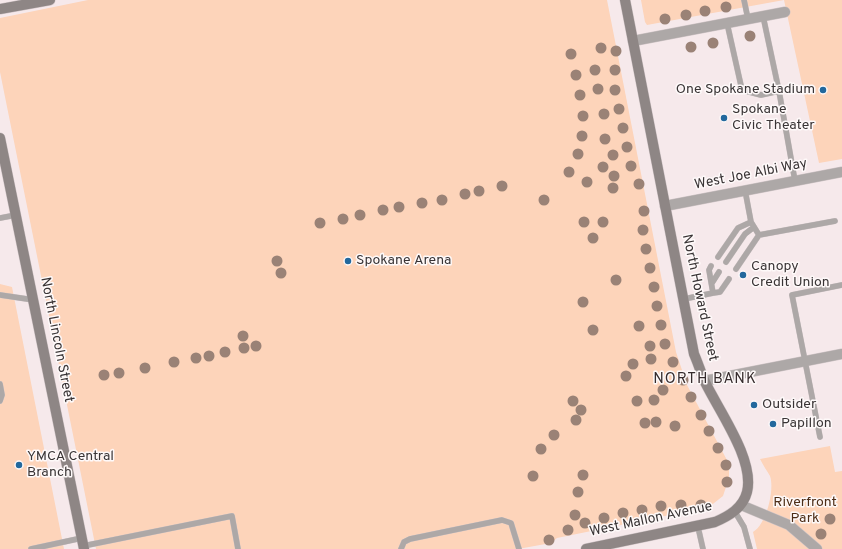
<!DOCTYPE html>
<html>
<head>
<meta charset="utf-8">
<style>
  body { margin:0 }
  canvas { display:block; background:#f6e9eb }
</style>
</head>
<body>
<canvas width="842" height="549"></canvas>
<script>
const g = document.querySelector('canvas').getContext('2d');
g.lineJoin = 'round';
function fill(path, color) {
  g.fillStyle = color;
  g.fill(path, 'evenodd');
}
function strokePath(path, color, width, dash) {
  g.strokeStyle = color;
  g.lineWidth = width;
  g.lineCap = dash ? 'butt' : 'round';
  g.setLineDash(dash || []);
  g.stroke(path);
}
function write(font, color, halo, rows, align = 'center') {
  g.font = font + ' Overpass,sans-serif';
  g.lineWidth = 3;
  g.setLineDash([]);
  g.textBaseline = 'middle';
  g.strokeStyle = halo;
  g.fillStyle = color;
  for (const [text, x, y, turn = 0] of rows) {
    g.save();
    g.translate(x, y);
    g.rotate((+turn || 0) * Math.PI / 180);
    g.textAlign = isNaN(turn) ? turn : align;
    if (halo) g.strokeText(text, 0, 0);
    g.fillText(text, 0, 0);
    g.restore();
  }
}
fill(new Path2D(`
  M88,0H607L676,352L687,385L728,462L729,469V478L723,496L709,507L557,538L551,543L518,549H96L0,72V18Z
  M641,0H842V159L819,163L784,0L647,25L645,22Z
  M0,284L12,287L64,549H0Z
  M830,446L835,472L842,471V549H757L753,532C766,525 775,490 770,476C767,471 763,465 760,459Z`), '#fdd4ba');
const lane = new Path2D(`
  M744,0L748,19
  M763,16L779,91
  M727,23L742,90L761,95L779,91L795,181
  M745,190L751,222L759,235L835,221
  M0,218L16,215
  M718,257L738,228L751,222
  M726,262L745,234L754,227
  M736,269L759,235
  M712,283L719,272
  M713,293L720,292L729,279
  M0,295L34,300
  M684,299L713,293L709,270L711,266
  M0,384L2,395L0,401
  M820,437L792,295L842,285
  M735,512L744,527L750,549
  M698,527L703,549
  M83,546L232,516L238,549
  M31,549L82,538
  M401,549L404,542L410,539L502,520L511,523L519,549`);
const street = new Path2D(`
  M633,41L785,12
  M665,206L842,172
  M704,381L842,354
  M741,505L789,525L817,549`);
const secondary = new Path2D(`
  M0,9L50,0
  M0,138L84,549
  M586,549L715,522C729,516 743,508 747,492C755,460 719,411 705,382C701,373 698,363 694,354L625,0`);
strokePath(lane, '#d0c5c7', 6);
strokePath(street, '#d0c5c7', 11);
strokePath(secondary, '#d0c5c7', 11);
strokePath(lane, '#ada8a7', 5.5);
strokePath(street, '#ada8a7', 10);
strokePath(secondary, '#8e8685', 10);
g.fillStyle = '#9a8276';
for (const [x, y] of [
  [726,7],
  [705,11],
  [686,15],
  [665,19],
  [750,36],
  [713,43],
  [691,47],
  [601,48],
  [616,51],
  [571,54],
  [595,70],
  [615,70],
  [576,75],
  [598,89],
  [615,90],
  [580,95],
  [619,109],
  [604,114],
  [583,116],
  [623,128],
  [582,136],
  [605,139],
  [627,147],
  [578,154],
  [613,155],
  [631,166],
  [603,167],
  [569,172],
  [614,176],
  [587,182],
  [639,184],
  [502,186],
  [613,188],
  [479,191],
  [465,194],
  [442,200],
  [544,200],
  [422,203],
  [399,207],
  [383,210],
  [644,211],
  [360,215],
  [343,219],
  [584,222],
  [603,222],
  [320,223],
  [643,230],
  [593,238],
  [646,249],
  [277,261],
  [650,268],
  [281,273],
  [616,280],
  [654,287],
  [583,302],
  [657,306],
  [661,325],
  [639,326],
  [593,330],
  [243,336],
  [665,344],
  [256,346],
  [650,346],
  [244,348],
  [225,352],
  [209,356],
  [196,358],
  [651,359],
  [174,362],
  [673,362],
  [633,364],
  [145,368],
  [119,373],
  [104,375],
  [626,376],
  [683,380],
  [663,390],
  [691,397],
  [654,400],
  [573,401],
  [637,401],
  [581,410],
  [701,415],
  [576,420],
  [656,422],
  [645,423],
  [675,426],
  [709,431],
  [554,435],
  [718,448],
  [541,449],
  [726,465],
  [583,475],
  [533,476],
  [727,482],
  [578,492],
  [681,505],
  [701,505],
  [661,506],
  [642,510],
  [623,513],
  [575,515],
  [604,518],
  [830,519],
  [585,523],
  [568,530],
  [821,534],
  [549,540]
]) {
  g.beginPath();
  g.arc(x, y, 5.5, 0, 2 * Math.PI);
  g.fill();
}
for (const [x, y, r, color] of [
  [823,90,4,"#22689d"],
  [724,118,4,"#22689d"],
  [348,261,4,"#22689d"],
  [743,275,4,"#22689d"],
  [754,405,4,"#22689d"],
  [773,424,4,"#22689d"],
  [19,465,4,"#22689d"]
]) {
  const dot = new Path2D();
  dot.arc(x, y, r, 0, 2 * Math.PI);
  g.fillStyle = color;
  g.fill(dot);
  strokePath(dot, '#fef9f9', 1.5);
}
write('14px', '#393435', '#fef9f9', [
  ["One Spokane Stadium",815,90,"right"],
  ["Spokane",732,110],
  ["Civic Theater",732,126],
  ["Spokane Arena",356,261],
  ["Canopy",751,267],
  ["Credit Union",751,283],
  ["Outsider",762,405],
  ["Papillon",781,424],
  ["YMCA Central",27,457],
  ["Branch",27,473]
], 'left');
write('14px', '#393435', '#fef9f9', [
  ["West Joe Albi Way",751,175,-11],
  ["North Howard Street",699,298,78],
  ["North Lincoln Street",56,340,79],
  ["West Mallon Avenue",651,520,-12]
]);
write('14px', '#4e2e17', '#fef9f9', [
  ["Riverfront",805,503],
  ["Park",805,519]
]);
g.letterSpacing = '1px';
write('15px', '#362c2d', '#fef9f9', [
  ["NORTH BANK",705,380]
]);
g.letterSpacing = '0px';
</script>
</body>
</html>
